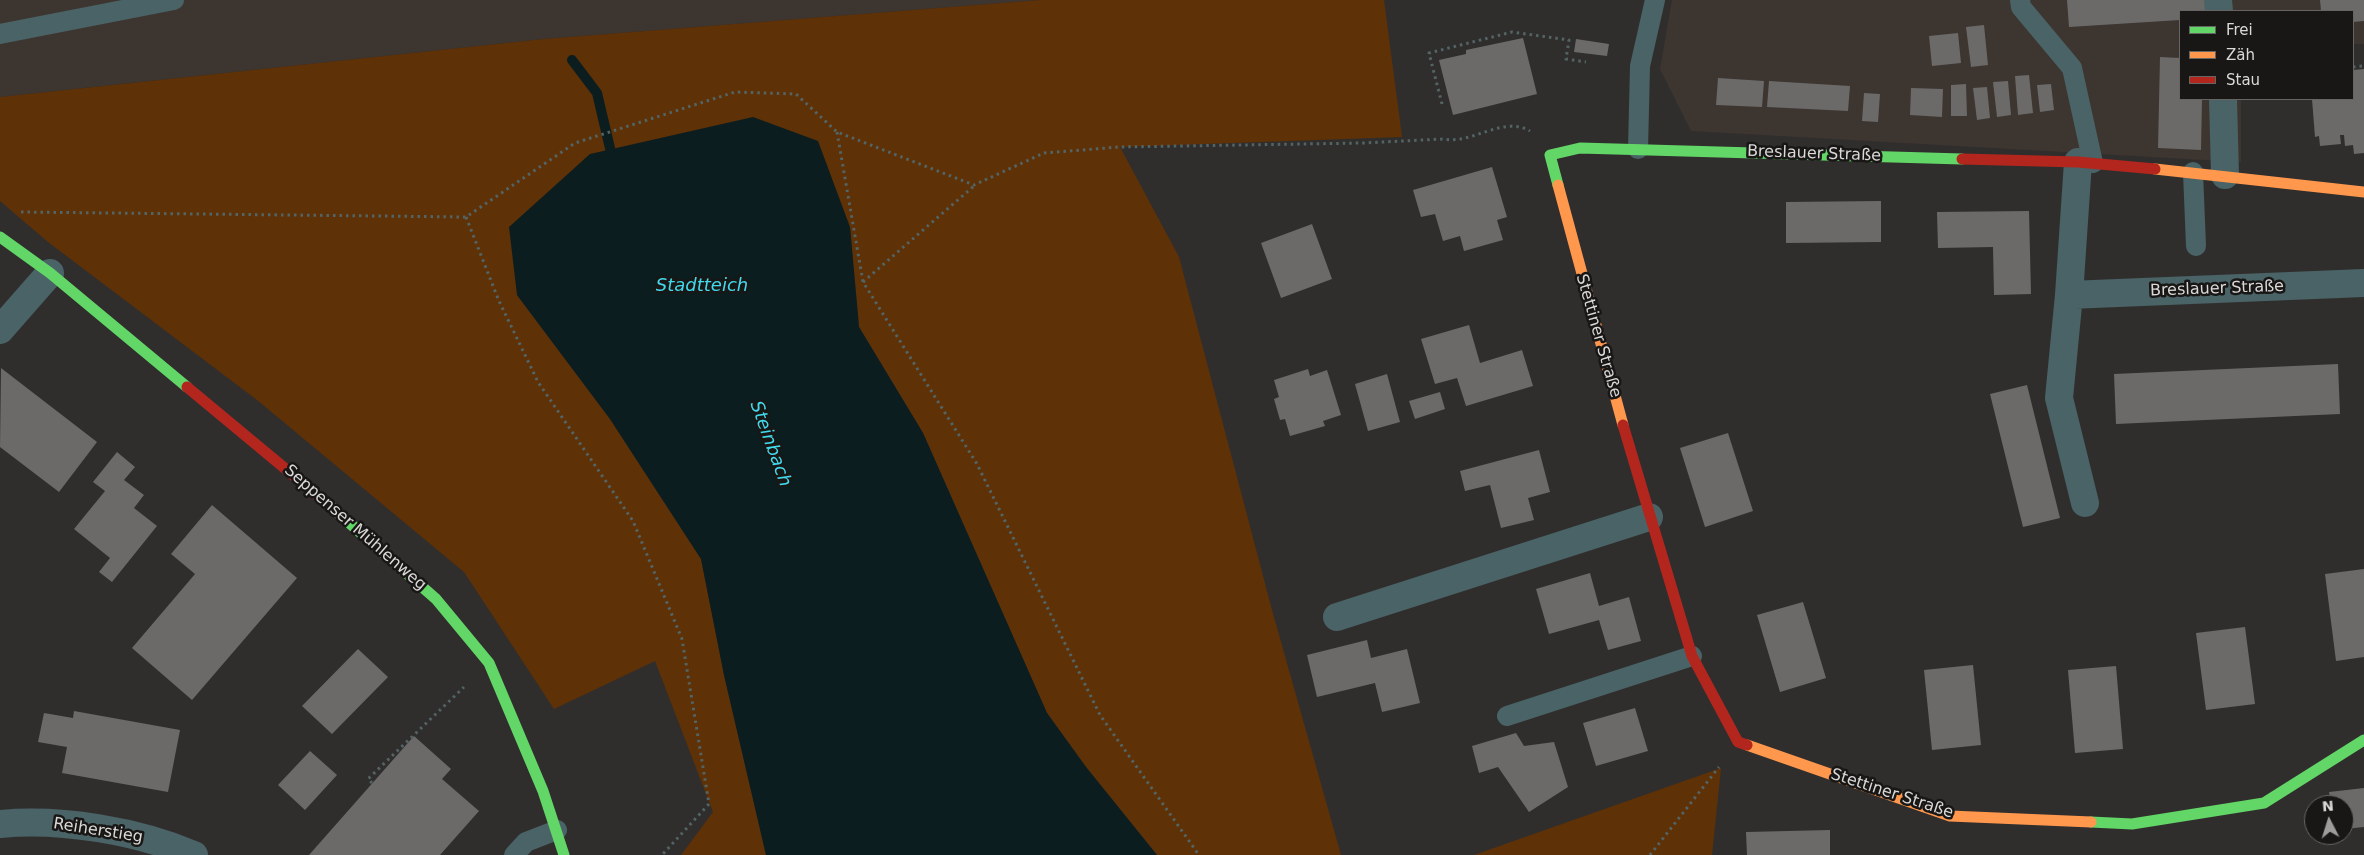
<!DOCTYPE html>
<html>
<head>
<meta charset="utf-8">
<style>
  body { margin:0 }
  #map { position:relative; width:2364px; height:855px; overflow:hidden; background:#302e2d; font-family:"DejaVu Sans",sans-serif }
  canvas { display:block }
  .legend { position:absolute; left:2179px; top:10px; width:175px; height:90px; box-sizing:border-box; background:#181716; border:1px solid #666564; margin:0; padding:6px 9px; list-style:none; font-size:15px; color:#dbd9d8 }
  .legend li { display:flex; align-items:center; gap:10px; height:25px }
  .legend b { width:25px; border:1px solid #666564 }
  .north { position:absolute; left:2304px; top:795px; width:50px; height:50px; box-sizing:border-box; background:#181716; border:1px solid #666564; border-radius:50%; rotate:355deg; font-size:14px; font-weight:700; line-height:20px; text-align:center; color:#dbd9d8 }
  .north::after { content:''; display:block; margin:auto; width:18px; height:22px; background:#9f9d9c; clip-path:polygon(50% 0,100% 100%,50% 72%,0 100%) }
</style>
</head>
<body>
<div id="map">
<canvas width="2364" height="855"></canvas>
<ul class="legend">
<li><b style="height:6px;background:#63d668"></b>Frei</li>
<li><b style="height:6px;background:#ff974d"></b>Zäh</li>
<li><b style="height:6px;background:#b3261e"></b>Stau</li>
</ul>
<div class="north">N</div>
</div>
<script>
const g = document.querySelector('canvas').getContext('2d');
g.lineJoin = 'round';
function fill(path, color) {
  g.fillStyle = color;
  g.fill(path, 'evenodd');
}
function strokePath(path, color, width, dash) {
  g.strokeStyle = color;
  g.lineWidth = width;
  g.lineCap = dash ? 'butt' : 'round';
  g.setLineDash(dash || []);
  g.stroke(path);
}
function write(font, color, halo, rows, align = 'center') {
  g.font = font + ' "DejaVu Sans",sans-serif';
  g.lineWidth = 5;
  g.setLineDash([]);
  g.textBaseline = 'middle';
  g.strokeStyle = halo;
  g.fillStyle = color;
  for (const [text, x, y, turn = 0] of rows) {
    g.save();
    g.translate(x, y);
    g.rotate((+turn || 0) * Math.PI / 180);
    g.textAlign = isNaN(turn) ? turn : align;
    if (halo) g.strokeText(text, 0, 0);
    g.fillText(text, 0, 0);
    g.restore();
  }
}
fill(new Path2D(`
  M0,0H1040L544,39L0,97Z
  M1672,0H2364V44H2353V11H2180V99H2241V162L1691,131L1660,69Z`), '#3d3530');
fill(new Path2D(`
  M1040,0H1384L1402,137L1120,147L1179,257L1272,610L1341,855H1157L1086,767L1047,713L923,433L859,327L850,227L590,154L554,189L517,295L610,419L701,559L724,675L766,855H681L713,812L655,661L554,709L464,572L257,400L48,242L0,201V97L544,39Z
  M1721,768L1712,855H1474Z`), '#5f3106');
fill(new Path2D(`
  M753,117L818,141L850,227L859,327L923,433L1047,713L1086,767L1157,855H766L724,675L701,559L610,419L517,295L509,227L590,154Z`), '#0c1d1f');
strokePath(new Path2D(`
  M572,60L597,93L613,161`), '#0c1d1f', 10);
fill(new Path2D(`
  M2067,0H2212L2213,11H2180V20L2069,27Z
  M2320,0H2364V21L2353,22V11H2321Z
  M1984,25L1988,65L1971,67L1966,27Z
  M1958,33L1961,63L1932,66L1929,36Z
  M1523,38L1537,94L1453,115L1439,60L1466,54V50Z
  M1576,39L1609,44L1607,56L1574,52Z
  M2160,57L2180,58V99H2202L2201,150L2158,148Z
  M2364,69V153L2354,154L2353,145L2345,146L2344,135H2340L2341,144L2320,146L2319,136L2315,137L2312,99H2353V70Z
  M2029,75L2033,113L2018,115L2015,76Z
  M1718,78L1764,81L1762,107L1716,105Z
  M1769,81L1850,86L1848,111L1767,107Z
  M2008,81L2011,115L1997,117L1993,82Z
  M1966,84L1967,116H1951V85Z
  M2051,84L2054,110L2040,112L2037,85Z
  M1987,87L1990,118L1977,120L1973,88Z
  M1911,88L1943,89L1942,117L1910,115Z
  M1864,93L1880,94L1878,122L1862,121Z
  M1492,167L1507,217L1497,220L1503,240L1464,251L1460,236L1443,241L1435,214L1421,217L1413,190Z
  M1881,201V242L1786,243V202Z
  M2029,211L2031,294L1994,295L1993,247L1938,248L1937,212Z
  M1312,224L1332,279L1281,298L1261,243Z
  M1469,325L1480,363L1522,350L1533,386L1466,406L1457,378L1435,384L1421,339Z
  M2338,364L2340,414L2116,424L2114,374Z
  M1,368L97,442L59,492L0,447Z
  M1308,369L1310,376L1327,370L1341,415L1323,421L1325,426L1290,436L1285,419L1280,420L1274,399L1279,397L1274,380Z
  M1387,374L1400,422L1368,431L1355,384Z
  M2027,385L2060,518L2023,527L1990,394Z
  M1440,392L1445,409L1415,419L1409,401Z
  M1728,433L1753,511L1705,527L1680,448Z
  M1539,450L1550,492L1528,498L1534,520L1501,528L1490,485L1465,491L1460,471Z
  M117,452L135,467L124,480L144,495L134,508L157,526L112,582L99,572L110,558L74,529L105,491L93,482Z
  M212,505L297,578L192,700L132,648L195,574L171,554Z
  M2364,569V657L2336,661L2325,574Z
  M1590,573L1599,606L1629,597L1641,641L1608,650L1599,620L1549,634L1536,589Z
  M1803,602L1826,678L1780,692L1757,615Z
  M2245,627L2255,704L2206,710L2196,633Z
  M1367,640L1371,658L1407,649L1420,703L1382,712L1375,683L1317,697L1307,655Z
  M358,649L388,677L332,734L302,706Z
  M1973,665L1981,745L1932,750L1924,670Z
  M2116,666L2123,749L2075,753L2068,670Z
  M1635,708L1648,751L1596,766L1583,723Z
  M74,711L180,730L168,792L62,773L67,747L38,742L44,713L73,718Z
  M1516,733L1524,746L1554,742L1568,787L1529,812L1498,767L1479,773L1472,746Z
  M414,736L451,769L442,779L479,811L440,855H309Z
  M310,751L337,775L305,810L278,785Z
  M2364,788V827L2344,829V805H2331L2329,792Z
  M1830,830V855H1747L1746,832Z`), '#6b6a69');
strokePath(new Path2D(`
  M2353,67L2363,66
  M1442,104L1429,53L1512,32L1569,40L1566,59L1586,62
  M837,132L863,282L977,464L1100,715L1199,855
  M21,212L466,217L575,143L735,92L796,94L837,132L974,185L1044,153L1119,147L1363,143L1443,139C1472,145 1503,115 1530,131
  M466,217L499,301L538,382L633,521L682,639L709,804L662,855
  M863,282L974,186
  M372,783L368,779L464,687
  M1650,855L1719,767`), '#536465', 3, [2.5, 4]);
strokePath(new Path2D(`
  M2020,0L2021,7L2072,68L2093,163
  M0,34L174,0
  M1638,149L1640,66L1655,0
  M2193,172L2196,246
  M1507,716L1692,656
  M514,855L526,842L557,830`), '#4a6366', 20);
strokePath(new Path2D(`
  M2218,0L2219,11
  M2223,99L2225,175
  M2078,162L2069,295L2364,283
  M2069,295L2059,398L2085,503
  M0,330L50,273
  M1337,617L1649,517
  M0,824C61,818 138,831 194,855`), '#4a6366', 28);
strokePath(new Path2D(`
  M1558,185L1550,155L1580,148L1962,159
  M0,237L50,273L187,387
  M329,505L436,599L489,663L543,791L564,855
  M2091,822L2132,824L2264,803L2364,740`), '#63d668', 11);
strokePath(new Path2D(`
  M2155,169L2364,192
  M1558,185L1623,425
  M1747,745L1950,816L2091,822`), '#ff974d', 11);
strokePath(new Path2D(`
  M1962,159L2078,162L2155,169
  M187,387L329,505
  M1623,425L1692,656L1738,742L1747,745`), '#b3261e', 11);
write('16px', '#dbd9d8', '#181716', [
  ["Breslauer Straße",1814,154,2],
  ["Breslauer Straße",2217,289,-2],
  ["Stettiner Straße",1598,336,74],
  ["Seppenser Mühlenweg",355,528,41],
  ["Stettiner Straße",1892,794,18],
  ["Reiherstieg",98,831,9]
]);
write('italic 18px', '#41daed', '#181716', [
  ["Stadtteich",702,286],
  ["Steinbach",770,444,70]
]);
</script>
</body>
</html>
